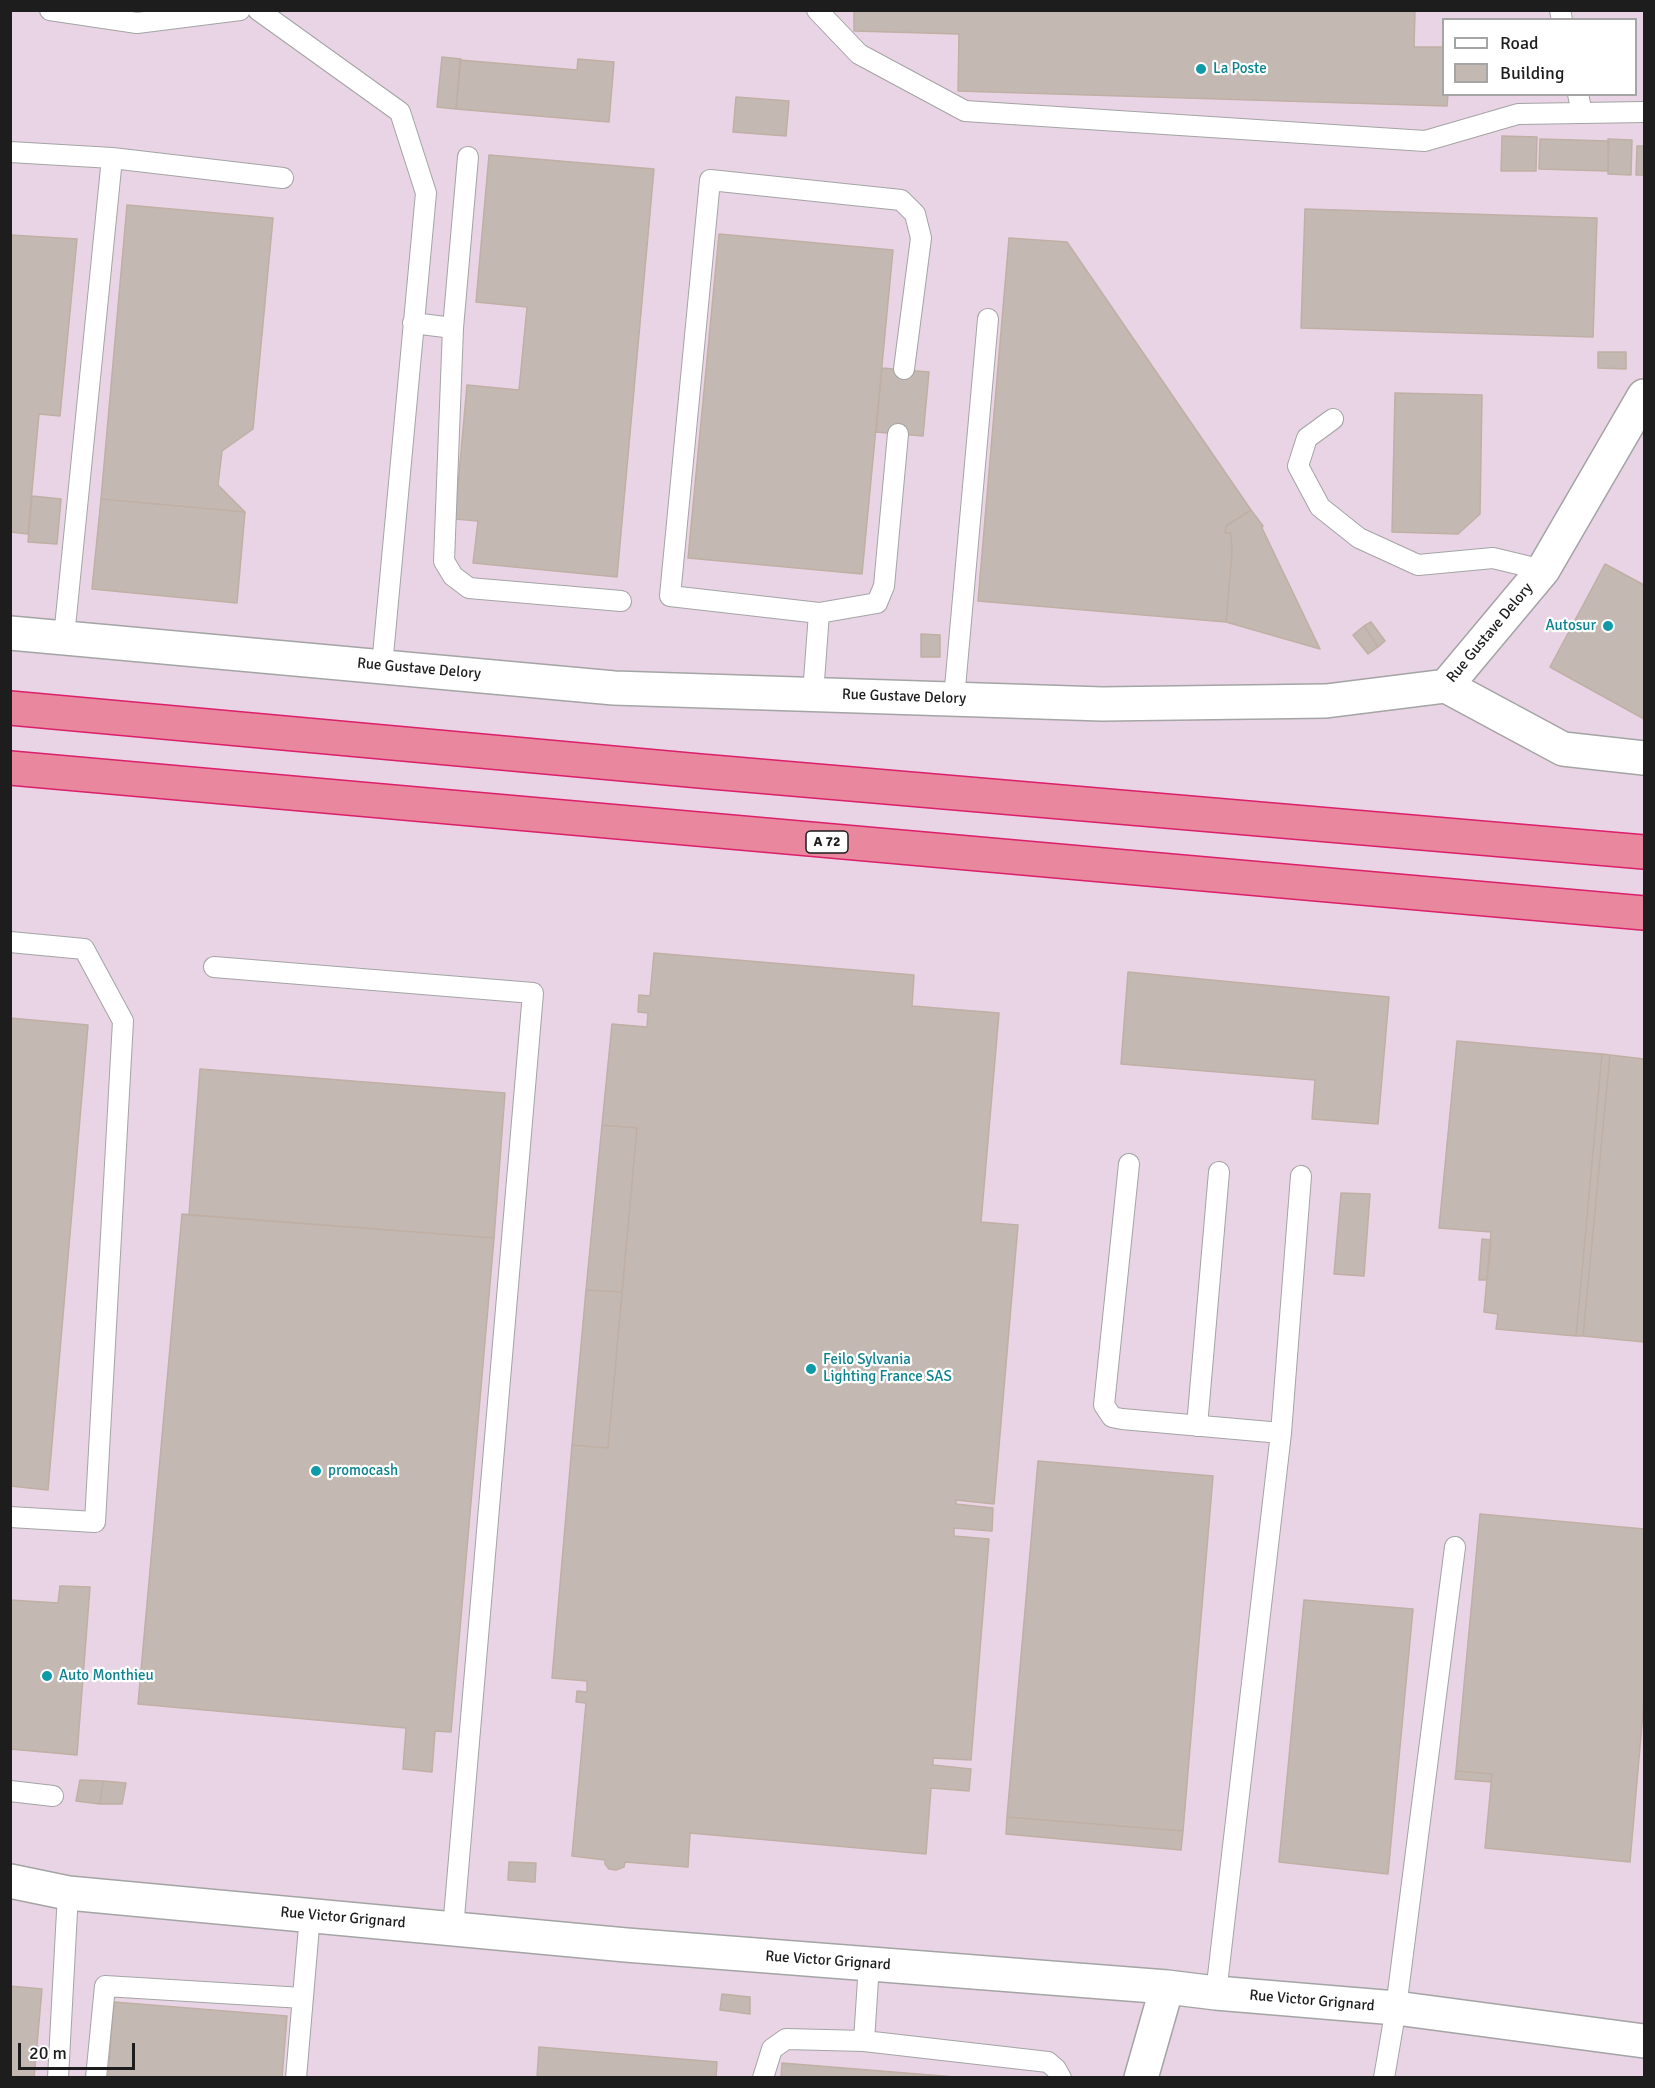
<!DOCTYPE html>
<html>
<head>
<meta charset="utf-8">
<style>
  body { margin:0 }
  #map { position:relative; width:1655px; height:2088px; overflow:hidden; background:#eeeae2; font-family:Signika,sans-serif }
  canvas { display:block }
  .frame { position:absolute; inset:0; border:12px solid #1d1d1d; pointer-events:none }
  .legend { position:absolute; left:1442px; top:18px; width:195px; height:78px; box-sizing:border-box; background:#fff; border:2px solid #a5a5a5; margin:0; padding:8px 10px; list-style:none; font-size:18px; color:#1d1d1d }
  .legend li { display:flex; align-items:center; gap:12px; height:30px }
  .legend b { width:30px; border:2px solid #a5a5a5 }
  .scale { position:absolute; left:18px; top:2043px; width:117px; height:27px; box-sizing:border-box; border:3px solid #1d1d1d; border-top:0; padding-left:8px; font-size:18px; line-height:21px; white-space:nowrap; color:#1d1d1d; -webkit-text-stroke:4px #fff; paint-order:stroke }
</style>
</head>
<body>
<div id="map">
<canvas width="1655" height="2088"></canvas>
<div class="frame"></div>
<ul class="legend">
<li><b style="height:8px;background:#fff"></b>Road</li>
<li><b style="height:16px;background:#c3b9b2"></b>Building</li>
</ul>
<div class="scale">20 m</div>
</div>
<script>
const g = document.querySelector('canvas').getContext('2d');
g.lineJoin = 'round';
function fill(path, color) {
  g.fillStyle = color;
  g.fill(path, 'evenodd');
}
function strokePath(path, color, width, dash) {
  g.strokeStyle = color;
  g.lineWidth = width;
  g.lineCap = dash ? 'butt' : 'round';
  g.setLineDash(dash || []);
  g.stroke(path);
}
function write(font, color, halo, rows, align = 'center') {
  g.font = font + ' Signika,sans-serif';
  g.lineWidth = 4.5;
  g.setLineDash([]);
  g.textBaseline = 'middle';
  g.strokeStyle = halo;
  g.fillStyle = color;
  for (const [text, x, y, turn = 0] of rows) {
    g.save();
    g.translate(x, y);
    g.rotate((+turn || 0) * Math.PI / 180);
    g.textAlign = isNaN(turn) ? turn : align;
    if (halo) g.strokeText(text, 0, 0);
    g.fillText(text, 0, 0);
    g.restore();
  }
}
fill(new Path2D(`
  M11,11H1644V2077H11ZM1444,20H1636V94H1444Z`), '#e8d4e5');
const building = new Path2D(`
  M854,10H1415L1414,47H1444V94H1448L1447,106L958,91L959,34L854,31Z
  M442,57L461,59L456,109L437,107Z
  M578,59L614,62L609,122L456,109L460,60L577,70Z
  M736,97L789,101L786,136L733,132Z
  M1502,136L1537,137L1536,171H1501Z
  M1540,139L1609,141L1608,171L1539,169Z
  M1608,139L1632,140L1631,175L1608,174Z
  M1637,146H1644V175H1636Z
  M489,155L654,169L617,577L473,563L478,521L455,519L467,385L519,390L527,307L476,302Z
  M127,205L273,218L253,429L222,451L218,485L245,512L101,499Z
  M1305,209L1597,218L1593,337L1301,328Z
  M719,234L893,250L862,574L688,558Z
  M10,235L77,239L60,416L39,414L28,534L10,532Z
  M1009,238L1067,242L1251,510L1226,526L1225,533H1231L1232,551L1226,622L978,601Z
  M1598,352H1626V369L1598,368Z
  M882,368L929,372L923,436L876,432Z
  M1395,393L1482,395L1480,514L1458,534L1392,532Z
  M32,496L61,499L57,544L28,542Z
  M101,499L245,512L237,603L92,589Z
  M1251,510L1263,526L1262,528L1320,649L1226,622L1232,551L1231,533H1225L1226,526Z
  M1605,564L1644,585V719L1550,667Z
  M1371,622L1385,641L1378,647L1364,626Z
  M1364,626L1378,647L1368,654L1353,635Z
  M921,634L940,635V657H921Z
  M654,953L914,975L912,1006L999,1013L981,1222L1018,1225L994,1504L956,1500V1504L993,1508L992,1531L954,1528V1536L989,1539L971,1760L933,1758V1765L971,1769L969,1791L931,1788L926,1854L690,1833L688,1867L625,1862L624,1867L616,1870L609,1869L605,1864V1860L572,1856L586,1703L576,1702L577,1691L587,1692V1681L552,1678L572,1445L608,1448L637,1128L602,1125L612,1024L647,1027L648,1013L638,1012L639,995L650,996Z
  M1128,972L1389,997L1378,1124L1312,1119L1315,1080L1121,1064Z
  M10,1018L88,1025L48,1490L10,1486Z
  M1457,1041L1602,1054L1576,1336L1496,1329L1498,1314L1484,1312L1491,1232L1439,1228Z
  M1602,1054L1610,1055L1583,1336H1576Z
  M1610,1055L1644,1059V1342L1583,1336Z
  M200,1069L505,1093L494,1238L189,1215Z
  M602,1125L637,1128L622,1292L586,1290Z
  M1341,1193L1370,1194L1364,1276L1334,1274Z
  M182,1214L494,1238L451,1732L435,1731L432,1772L403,1769L406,1728L138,1704Z
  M1482,1239L1491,1240L1487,1280H1479Z
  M586,1290L622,1292L608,1448L572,1445Z
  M1038,1461L1213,1476L1183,1831L1007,1817Z
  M1480,1514L1644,1529V1701L1630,1862L1485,1848L1492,1774L1456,1771Z
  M60,1586L90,1587L77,1755L10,1749V1600L58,1603Z
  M1304,1600L1413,1609L1388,1874L1279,1862Z
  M1456,1771L1492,1774L1491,1782L1455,1779Z
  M80,1780L103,1781L100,1804L76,1801Z
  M103,1781L126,1783L122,1804H100Z
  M1007,1817L1183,1831L1181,1850L1006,1834Z
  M509,1862L536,1863L535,1882L508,1880Z
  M10,1986L42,1989L34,2078H10Z
  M722,1994L750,1997V2014L720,2010Z
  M114,2002L287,2016L282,2078H108Z
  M539,2047L717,2062L716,2078H537Z
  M782,2063L955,2077V2078H781Z`);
fill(building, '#c3b9b2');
strokePath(building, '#c0afa4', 1.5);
const service = new Path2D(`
  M50,10L137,23L240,10
  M258,10L400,112L426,193L382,666
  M817,10L859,54L965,111L1425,141L1518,114L1644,112
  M1560,10L1562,20
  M1578,94L1582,113
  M10,152L112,158L64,637
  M112,158L283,178
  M413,323L453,328L444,561L453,576L469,588L621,601
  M453,328L468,157
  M1333,419L1307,438L1298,466L1320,507L1359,538L1418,565L1493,558L1543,570
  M898,434L884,586L877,603L819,613L670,596L710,180L901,200L915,214L921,238L904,369
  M813,694L819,613
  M954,699L988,319
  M10,942L84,949L123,1021L95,1522L10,1517
  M214,967L533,993L453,1929
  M1129,1164L1104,1405L1112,1417L1122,1419L1281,1433
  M1197,1426L1219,1172
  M10,1791L53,1796
  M1216,1993L1281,1433L1301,1176
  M864,2041L1048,2062L1056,2069L1061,2078
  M58,2078L68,1893
  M96,2078L105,1986L303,1998
  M296,2078L310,1915
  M763,2078L772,2049L786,2039L864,2041L869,1964
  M1384,2078L1396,2008L1455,1547`);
const minor = new Path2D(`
  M10,633L614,688L1102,704L1326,701L1446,686L1543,570L1644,396
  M1446,686L1563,749L1644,758
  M10,1881L68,1893L626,1945L1167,1987L1216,1993L1396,2008L1644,2041
  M1141,2078L1167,1987`);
const motorway = new Path2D(`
  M10,708L700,771L1644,852
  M10,768L1644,913`);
strokePath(service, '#a4a4a4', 22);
strokePath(minor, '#a4a4a4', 36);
strokePath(motorway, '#dc1f69', 36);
strokePath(service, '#fff', 20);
strokePath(minor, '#fff', 33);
strokePath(motorway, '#e8879e', 33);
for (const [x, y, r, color] of [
  [1201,69,6,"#0f9aa8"],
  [1608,626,6,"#0f9aa8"],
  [811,1369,6,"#0f9aa8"],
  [316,1471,6,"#0f9aa8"],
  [47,1676,6,"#0f9aa8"]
]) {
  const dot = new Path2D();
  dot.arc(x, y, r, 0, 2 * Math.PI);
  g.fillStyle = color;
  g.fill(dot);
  strokePath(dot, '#fff', 2);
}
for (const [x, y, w] of [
  [827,842,42]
]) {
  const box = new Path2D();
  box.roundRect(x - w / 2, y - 11, w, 22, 4.5);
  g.fillStyle = '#fff';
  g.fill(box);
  strokePath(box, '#1d1d1d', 1.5);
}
write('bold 14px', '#1d1d1d', null, [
  ["A 72",827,842]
]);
write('15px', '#0d838f', '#fff', [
  ["La Poste",1213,69],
  ["Autosur",1596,626,"right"],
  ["Feilo Sylvania",823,1360],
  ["Lighting France SAS",823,1377],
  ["promocash",328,1471],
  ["Auto Monthieu",59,1676]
], 'left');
write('15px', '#1d1d1d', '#fff', [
  ["Rue Gustave Delory",1490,633,-50],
  ["Rue Gustave Delory",419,669,5],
  ["Rue Gustave Delory",904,697,2],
  ["Rue Victor Grignard",343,1918,5],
  ["Rue Victor Grignard",828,1961,4],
  ["Rue Victor Grignard",1312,2001,5]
]);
</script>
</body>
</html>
